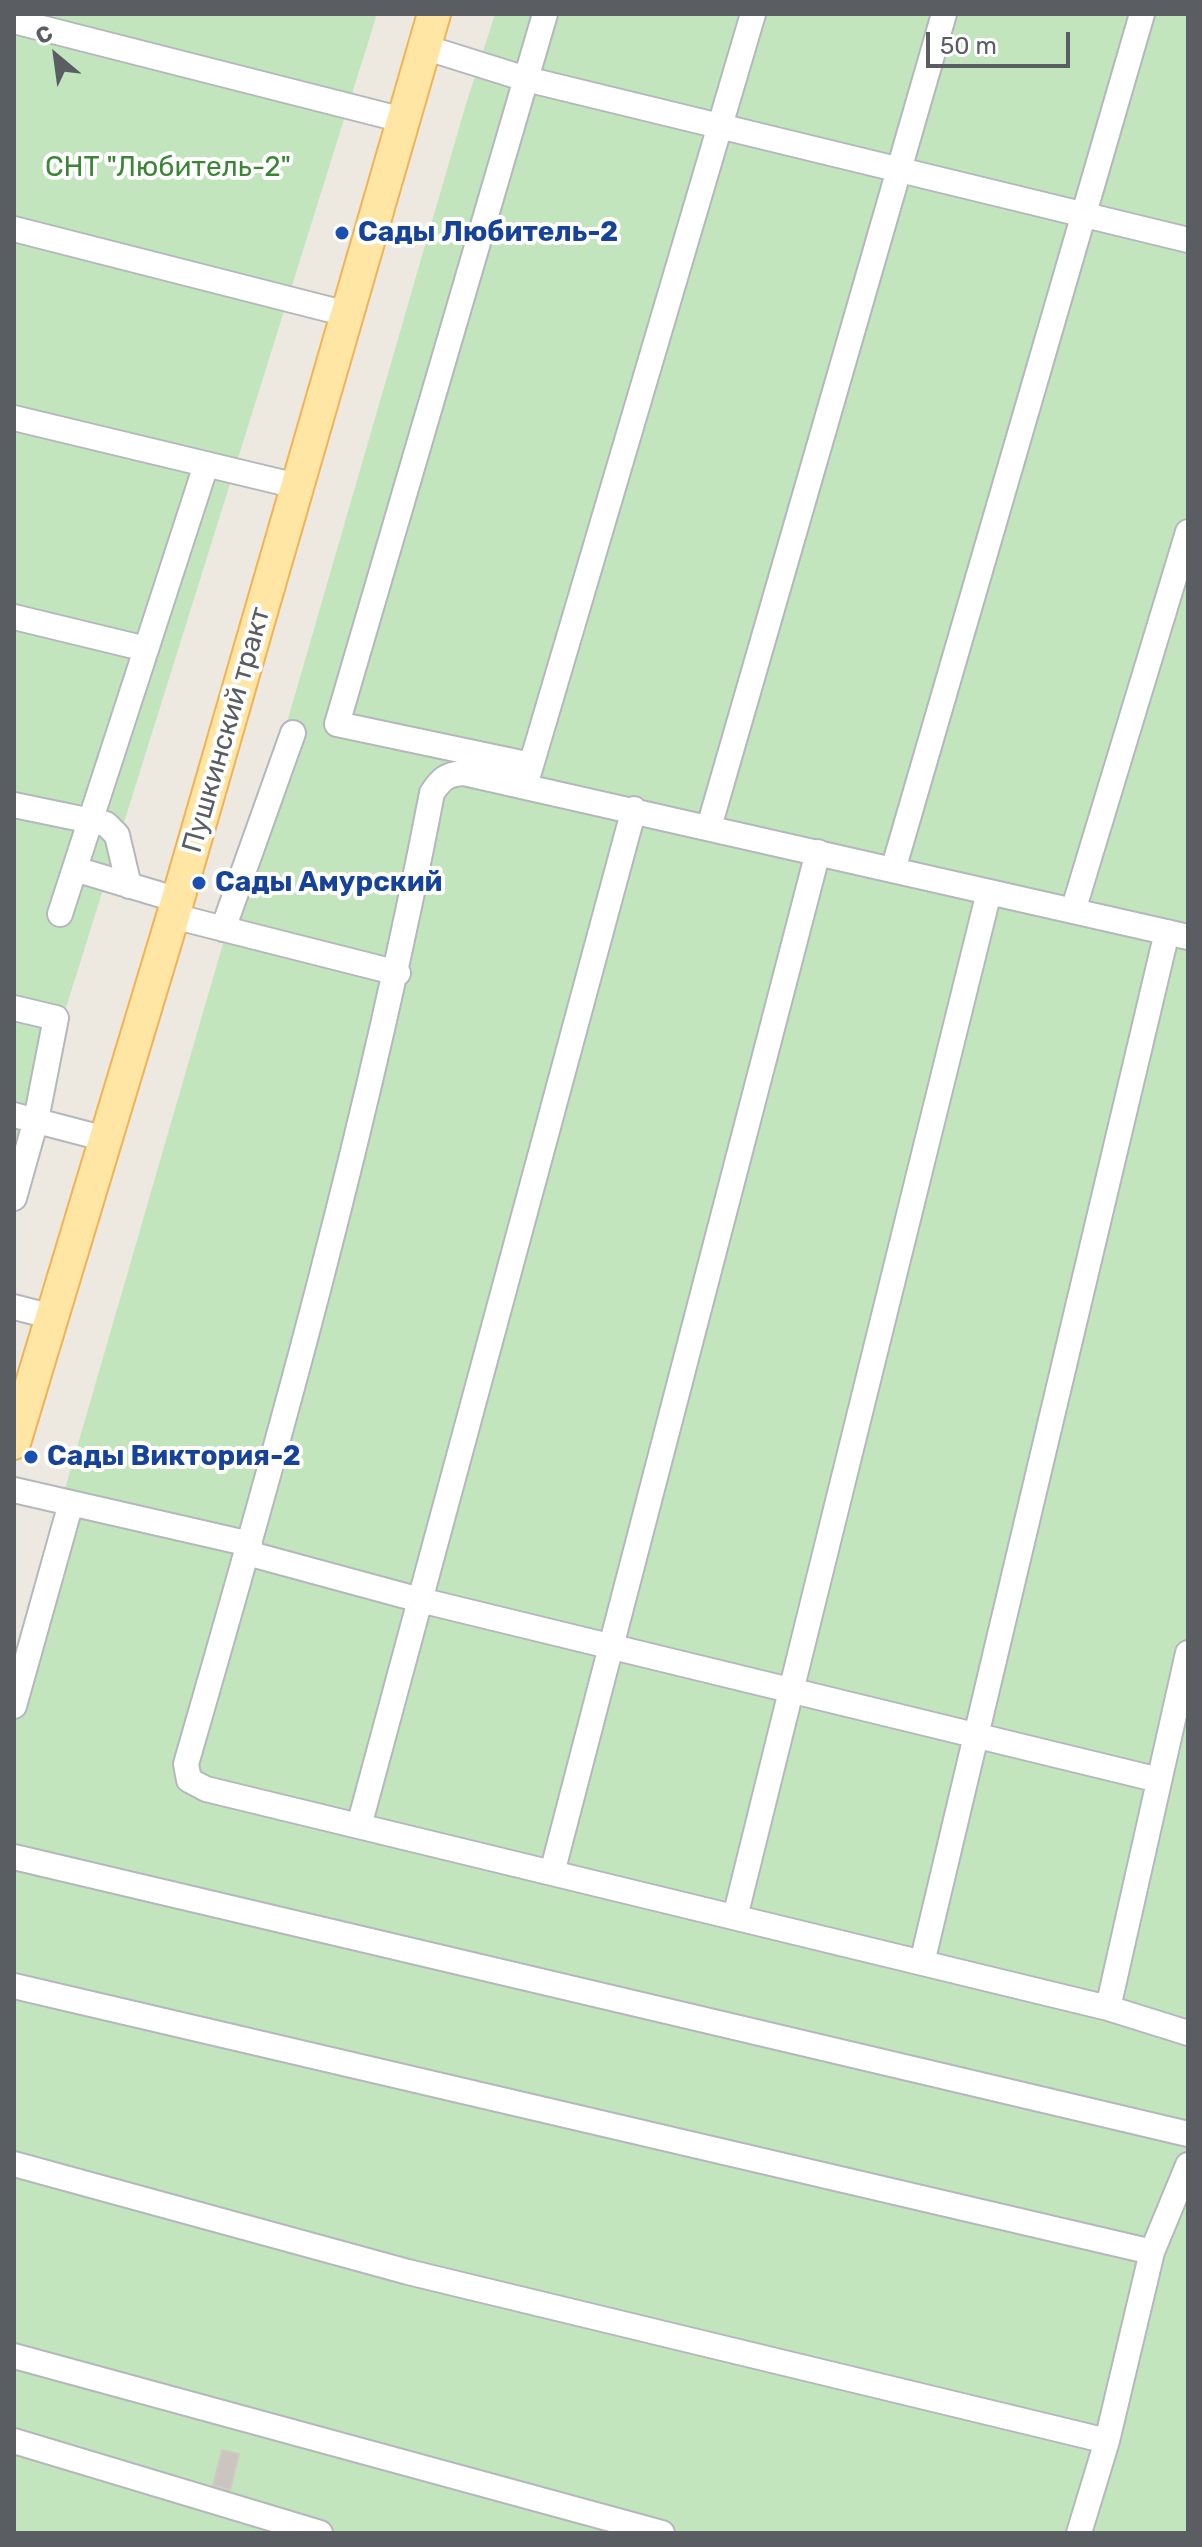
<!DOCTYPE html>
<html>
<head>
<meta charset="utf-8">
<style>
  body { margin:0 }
  #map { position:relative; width:1202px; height:2547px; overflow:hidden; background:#ede9e1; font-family:Rubik,sans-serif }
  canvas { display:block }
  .frame { position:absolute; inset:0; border:16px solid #5a5e62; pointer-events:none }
  .north { position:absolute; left:16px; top:16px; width:80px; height:80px; -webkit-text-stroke:6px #fff; paint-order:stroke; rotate:331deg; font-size:22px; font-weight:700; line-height:32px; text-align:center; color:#5a5e62 }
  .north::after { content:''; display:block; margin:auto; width:28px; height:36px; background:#5a5e62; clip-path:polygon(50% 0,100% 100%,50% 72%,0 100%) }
  .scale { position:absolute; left:926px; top:32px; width:144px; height:36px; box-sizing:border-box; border:4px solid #5a5e62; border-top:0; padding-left:10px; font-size:24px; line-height:28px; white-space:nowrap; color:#5a5e62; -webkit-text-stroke:6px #fff; paint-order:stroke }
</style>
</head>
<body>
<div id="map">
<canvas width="1202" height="2547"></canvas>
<div class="frame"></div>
<div class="north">С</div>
<div class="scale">50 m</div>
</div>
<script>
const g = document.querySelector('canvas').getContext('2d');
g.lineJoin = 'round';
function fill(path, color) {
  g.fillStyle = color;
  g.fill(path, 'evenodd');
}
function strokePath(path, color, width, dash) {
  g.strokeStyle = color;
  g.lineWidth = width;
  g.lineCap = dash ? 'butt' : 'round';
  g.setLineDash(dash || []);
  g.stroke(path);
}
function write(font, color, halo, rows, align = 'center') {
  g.font = font + ' Rubik,sans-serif';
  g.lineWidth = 8;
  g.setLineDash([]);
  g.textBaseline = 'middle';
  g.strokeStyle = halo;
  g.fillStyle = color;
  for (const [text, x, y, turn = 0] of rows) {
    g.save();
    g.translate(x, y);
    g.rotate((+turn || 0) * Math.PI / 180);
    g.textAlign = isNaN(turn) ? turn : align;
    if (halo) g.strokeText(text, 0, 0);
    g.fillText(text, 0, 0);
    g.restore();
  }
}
fill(new Path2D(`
  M14,14H377L14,1174Z
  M495,14H1188V2533H14V1665L466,104Z`), '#c2e5bd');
const building = new Path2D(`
  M222,2450L239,2454L230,2490L213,2485Z`);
fill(building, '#cac5c0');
strokePath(building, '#d1cabf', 2);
const minor = new Path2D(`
  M14,21L403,120
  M424,47L526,79L1188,240
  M14,229L347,314
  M14,418L297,486
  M14,617L146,649
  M531,765L337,724L545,14
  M527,779L753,14
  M14,805L106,824L117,835L129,886
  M709,827L944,14
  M75,869L178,900
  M893,870L1142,14
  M1073,911L1188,532
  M60,914L206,465
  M173,916L398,973
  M223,929L293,733
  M1188,937L464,773C447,774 441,779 432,793C369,1121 279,1443 186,1764L189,1780L206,1789L1108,2008L1188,2033
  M14,1008L56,1018L36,1120L14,1198
  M14,1115L106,1139
  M14,1307L53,1317
  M14,1490L250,1544
  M247,1553L420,1600L1159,1780
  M14,1706L71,1503
  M359,1826L634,809
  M14,1857L1188,2134
  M552,1873L818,852
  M735,1917L989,892
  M922,1963L1167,932
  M14,1986L1152,2252
  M1108,2008L1188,1653
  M14,2164L408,2272L1107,2441
  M14,2356L662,2533
  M14,2441L320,2533
  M1079,2533L1107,2441L1152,2252L1188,2165`);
const major = new Path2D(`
  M14,1443L173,916L434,14`);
strokePath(minor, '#b4b8bc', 28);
strokePath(major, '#f1b356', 36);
strokePath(minor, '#fff', 24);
strokePath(major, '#ffe6a4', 32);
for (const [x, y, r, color] of [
  [342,233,8,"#1a4fb4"],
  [199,883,8,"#1a4fb4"],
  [31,1457,8,"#1a4fb4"]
]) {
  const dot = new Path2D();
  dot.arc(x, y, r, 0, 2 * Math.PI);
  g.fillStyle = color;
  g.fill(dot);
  strokePath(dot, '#fff', 3);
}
write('28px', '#3b8635', '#fff', [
  ["СНТ \"Любитель-2\"",168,168]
]);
write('bold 28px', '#164399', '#fff', [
  ["Сады Любитель-2",358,233],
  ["Сады Амурский",215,883],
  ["Сады Виктория-2",47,1457]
], 'left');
write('28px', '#5a5e62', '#fff', [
  ["Пушкинский тракт",227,730,-74]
]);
</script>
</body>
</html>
